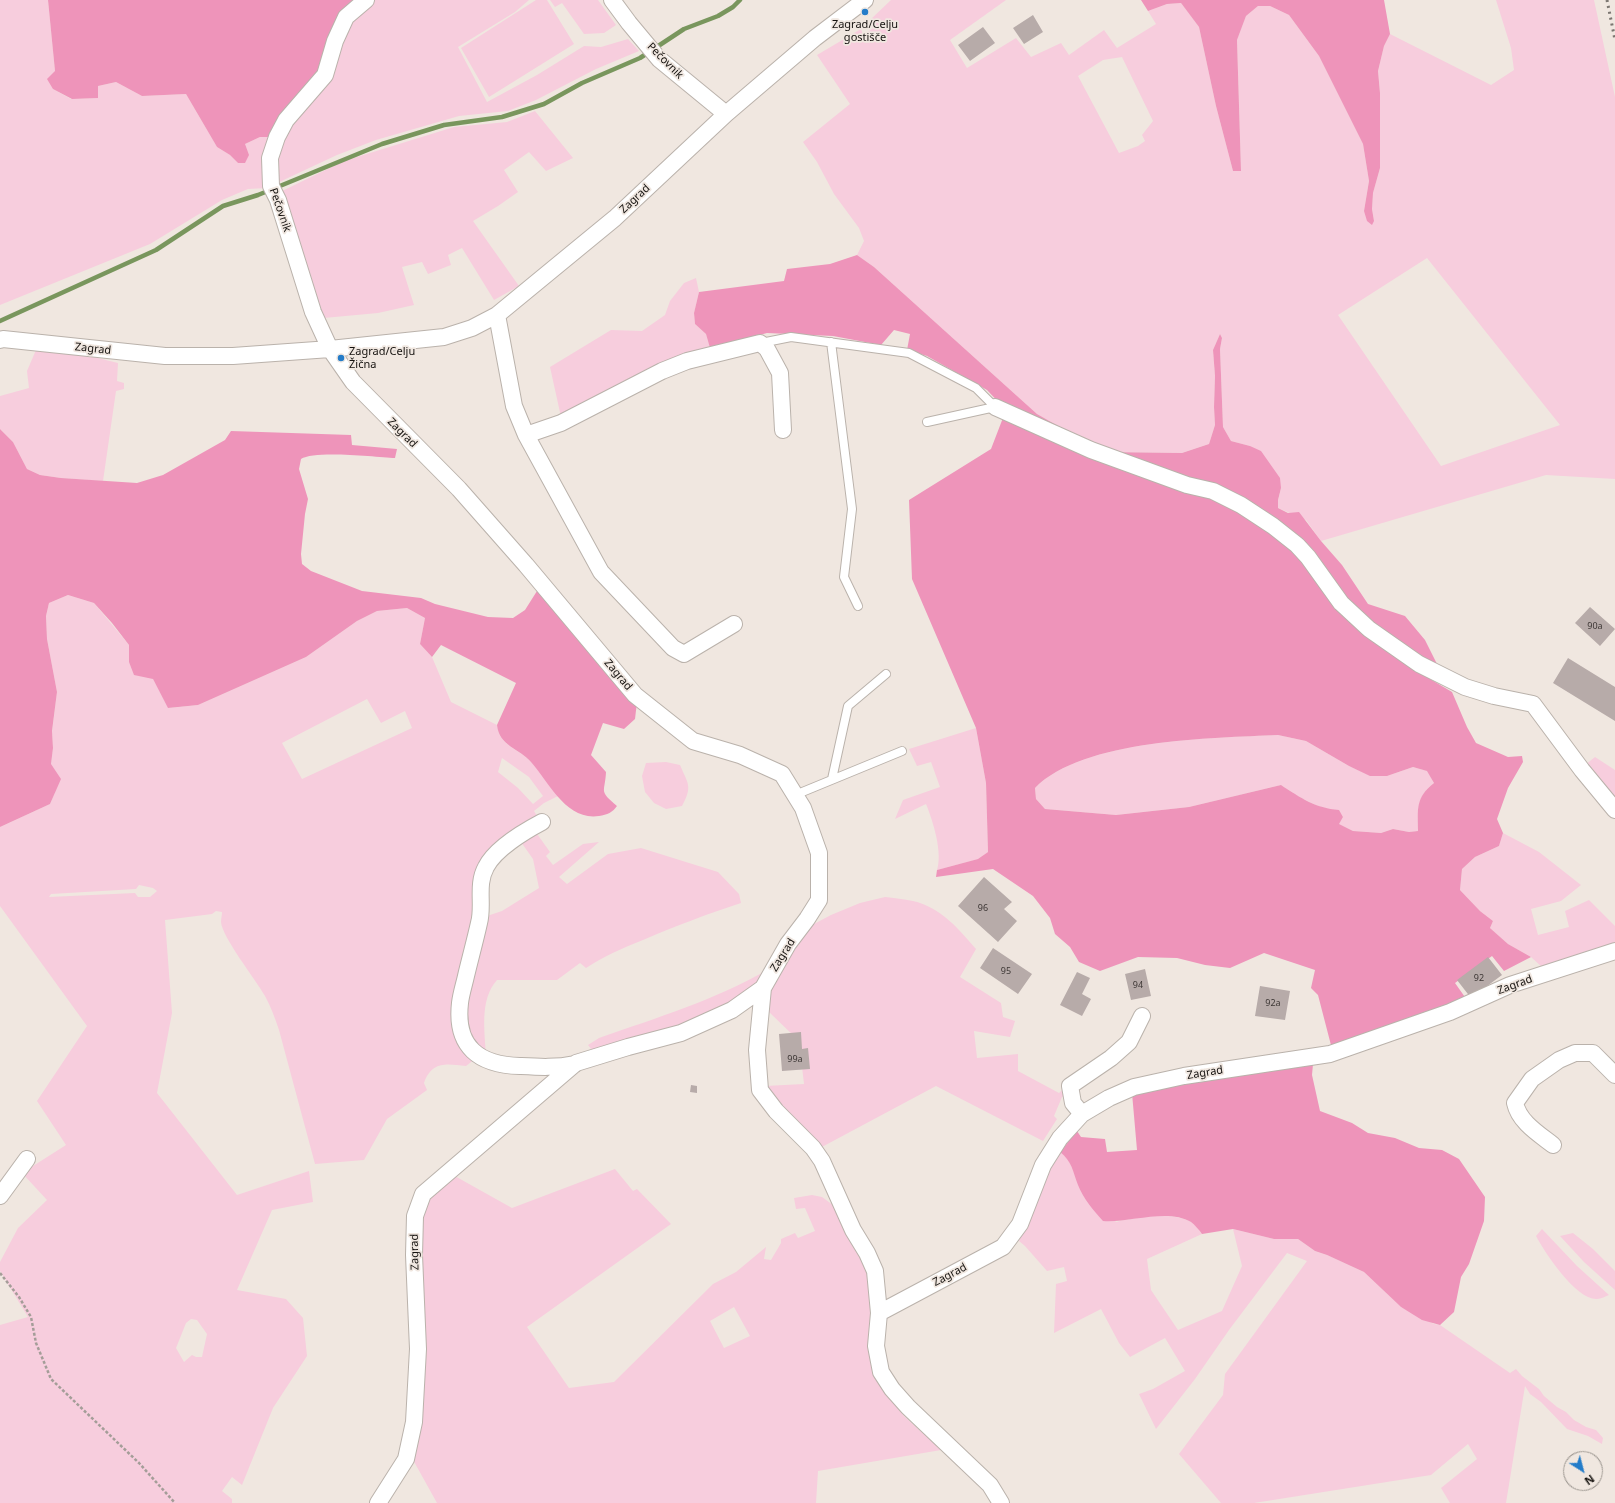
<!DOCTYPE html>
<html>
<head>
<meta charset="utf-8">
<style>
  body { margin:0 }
  #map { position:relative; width:1615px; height:1503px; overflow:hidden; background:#f0e7e0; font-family:"Noto Sans",sans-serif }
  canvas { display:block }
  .north { position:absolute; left:1563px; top:1451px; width:40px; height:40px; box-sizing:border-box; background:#f0e7e0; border:1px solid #98928c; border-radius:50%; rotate:144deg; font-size:11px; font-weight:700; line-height:16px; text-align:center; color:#15120f }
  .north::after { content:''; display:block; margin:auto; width:14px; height:18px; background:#237cc9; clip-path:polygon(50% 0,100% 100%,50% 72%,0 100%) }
</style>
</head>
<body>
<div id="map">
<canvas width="1615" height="1503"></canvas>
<div class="north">N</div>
</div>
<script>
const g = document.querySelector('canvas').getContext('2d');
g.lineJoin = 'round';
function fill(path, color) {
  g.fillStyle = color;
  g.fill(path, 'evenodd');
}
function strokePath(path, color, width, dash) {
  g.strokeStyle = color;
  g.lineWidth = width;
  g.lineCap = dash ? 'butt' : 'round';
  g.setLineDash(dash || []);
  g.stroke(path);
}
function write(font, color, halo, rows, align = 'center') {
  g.font = font + ' "Noto Sans",sans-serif';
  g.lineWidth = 3.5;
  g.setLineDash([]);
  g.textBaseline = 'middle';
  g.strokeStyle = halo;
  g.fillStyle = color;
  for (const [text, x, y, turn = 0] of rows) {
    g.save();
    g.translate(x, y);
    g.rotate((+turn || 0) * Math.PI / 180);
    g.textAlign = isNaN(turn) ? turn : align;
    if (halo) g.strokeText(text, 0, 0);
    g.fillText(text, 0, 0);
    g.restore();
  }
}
fill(new Path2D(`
  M0,0H48L55,71L53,89L71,99L97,98L98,86L116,82L142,96L186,94L217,147L230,155L238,163L245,144L260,137H271L267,188L248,189L222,200L150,244L0,305Z
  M375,0H529L515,12L458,47L487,102L537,75L584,46L601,47L628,39L639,51L596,69L536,100L508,111L459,116L376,140L337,155L275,184V178L282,138L350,24Z
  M536,0H547L574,44L489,97L461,48Z
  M550,0H598L616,25L604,33L584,34L562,3L555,7Z
  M891,0H1006L950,40L967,68L1016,38L1031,57L1061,43L1069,55L1104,30L1117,48L1156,24L1148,11L1167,4L1181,3L1199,27L1216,106L1233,171H1241L1237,40L1246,16L1258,6H1270L1289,15L1319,56L1363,144L1369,181L1364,211L1374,221L1372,209L1373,193L1380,168V93L1378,71L1384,46L1390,34L1491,85L1514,70L1511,48L1496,0H1594L1615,97V479L1546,475L1321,541L1306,520L1278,508V500L1281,488L1250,446L1231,441L1223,427L1220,349L1222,338L1220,334L1213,350L1215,376L1214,407L1215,425L1209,444L1182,453L1104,452L1037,414L874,267L857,255L864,241L859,228L834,194L817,162L803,142L850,104L817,55L861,29L863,35L875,27L870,20ZM1122,57L1153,121L1142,135L1145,141L1138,146L1119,153L1078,76L1103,60ZM1427,258L1560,425L1441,466L1338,315Z
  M535,111L573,158L546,171L529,152L504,170L518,192L498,206L473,221L519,286L494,300L462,248L448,255L451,265L428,274L422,262L402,267L414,305L378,313L313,319L292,237L297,231L278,193L344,161L454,127L507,122Z
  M696,278L699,292L694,313L695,324L706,334L710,348L561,417L550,367L611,330L642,331L665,315L670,301L684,283Z
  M36,350L73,352L118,363L117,381L124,383V389L116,391L103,481L61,478L40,475L27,469L13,442L0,429V396L29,388L27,371Z
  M68,595L94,603L129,645V662L153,679L169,708L198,705L306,657L357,621L377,611L407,608L425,618L420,644L432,657L451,702L497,725C499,745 517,748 529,760C540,769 549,784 558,796L544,803L534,811L539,819L498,847L477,898L460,981L475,1059L466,1066C446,1064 432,1061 424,1083L427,1090L387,1119L364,1160L315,1164L279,1030C275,1018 271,1007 265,996C256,980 222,937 221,922C221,919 222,915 222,912L216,911L212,914L165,920L172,1013L157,1093L237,1195L309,1171L313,1202L272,1210L237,1290L286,1299L303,1318L307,1356L273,1408L242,1485L232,1477L222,1491L232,1499V1503H0V1325L28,1317L0,1271V1262L18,1228L47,1200L22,1173L66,1145L37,1101L87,1026L0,906V827L50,804L55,792L51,764L53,748L52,732L57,692L47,639L46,616L49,603ZM367,699L381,723L405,711L412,728L302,779L282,743ZM502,758L529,777L543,796L533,804L518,788L498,772ZM139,885L153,888L157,891L150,897H138L135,893L49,897L51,894L136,889ZM191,1319L197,1320L207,1334L202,1357H196L192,1355L184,1362L176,1348L186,1323Z
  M976,728L986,783L988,852L979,859L937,870C943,853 933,821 926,804L895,819L903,800L940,787L931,762L917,766L909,749Z
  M1278,735L1306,741L1349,766L1370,775L1387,776L1413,767L1428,771L1434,783C1416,797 1418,810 1418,831L1409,832L1393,829L1381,833L1353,831L1338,824L1343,817L1339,811C1315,808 1301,798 1281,785L1189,807L1116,815L1045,809L1036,799L1035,788C1083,739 1213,738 1278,735Z
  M1595,757L1615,770V805L1585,765Z
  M666,762L680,765C688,784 693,786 682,806L666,809L654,803L645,792L642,776L646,763Z
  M535,831L550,852L546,856L553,865L583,844L599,842L559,877L567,884L608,854L641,848L718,872L739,894L741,903C707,914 676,926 643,940C623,948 604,956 586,968L580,963L557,980H497C479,1000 485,1032 486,1057L466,1034L463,1019L487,916L502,911L539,888L533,859L521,842Z
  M1503,833L1539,852L1581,885L1561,901L1531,909L1538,935L1569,927L1565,911L1589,900L1615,926V945L1542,967L1531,957L1508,944L1490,928L1493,921L1480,911L1460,890L1462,869L1475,857L1499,846Z
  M885,897C894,898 904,899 913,901C940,907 959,929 976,949L960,977L1001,1003L1003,1017L1015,1021L1010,1037L974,1031L977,1058L1018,1054V1071L1059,1093L1065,1087L1066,1096L1062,1097L1054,1116L1057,1119L1043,1141L936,1086L820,1148L765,1086L804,1084L799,1041L768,1011L770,983L800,934L814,924L831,915L860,903Z
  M767,970L754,990L732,1006L656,1037L592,1050L588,1045L599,1038C656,1018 715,1000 767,970Z
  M1060,1152L1068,1158L1072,1168L1116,1222C1137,1217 1171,1211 1191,1222C1195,1224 1199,1230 1202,1234L1147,1259L1151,1290L1178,1330L1222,1311L1242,1266L1233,1229L1274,1239H1298L1315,1251L1327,1255L1364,1272L1401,1307L1434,1324L1440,1325L1510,1373L1516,1369L1522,1376L1539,1389L1544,1396L1557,1407L1566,1412L1574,1420L1586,1427L1596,1430L1603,1438L1602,1444L1588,1436L1567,1429L1541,1402L1530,1394L1525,1386L1506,1503H1450L1441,1488L1477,1459L1468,1444L1431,1475L1254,1503H1221L1179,1454L1223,1395L1225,1374L1307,1261L1287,1253L1229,1330L1195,1379L1156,1429L1139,1394L1153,1389L1185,1371L1165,1338L1130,1357L1119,1343L1101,1309L1054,1333L1056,1284L1067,1281L1064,1267L1047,1271L1025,1246L1019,1241L1034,1208L1045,1175Z
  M615,1169L633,1191L637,1189L671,1224L527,1327L569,1388L614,1382L713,1284L736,1272L766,1247L764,1259L771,1260L781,1243V1239L795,1233L798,1238L815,1231L805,1208L796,1209L794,1198L812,1195L822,1197L837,1208L866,1259L883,1389L904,1416L941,1450L818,1471L816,1503H437L412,1458L417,1237L424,1200L453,1175L512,1208ZM734,1307L750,1336L724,1348L710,1321Z
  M1542,1229L1577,1266L1609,1295C1606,1296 1601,1299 1597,1299C1576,1300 1545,1253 1536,1236Z
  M1573,1233L1593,1249L1615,1271V1290L1584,1262L1560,1236Z`), '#f7cddd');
fill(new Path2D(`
  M48,0H361L321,74L271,137H260L245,144L249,155L245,163H238L230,155L217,147L186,94L142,96L116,82L98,86V98L72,99L53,89L47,79L55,71Z
  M1141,0H1384L1390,34L1384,46L1378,71L1380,93V168L1373,193L1372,209L1374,221L1372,225L1367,221L1364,211L1369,181L1363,144L1319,56L1289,15L1270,6H1258L1246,16L1237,40L1241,171H1233L1216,106L1199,27L1181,3L1167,4L1148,11Z
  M857,255L874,267L1037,414L1104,452L1182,453L1209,444L1215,425L1214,407L1215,376L1213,350L1220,334L1222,338L1220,349L1223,427L1231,441L1250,446L1261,451L1280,478L1281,488L1278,500V508L1288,513L1299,512L1321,541L1342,565L1368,604L1405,616L1425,640L1437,664L1430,679L1452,692L1467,727L1476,743L1508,757L1522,756L1523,762L1508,788L1497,819L1503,833L1499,846L1475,857L1462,869L1460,890L1480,911L1493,921L1490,928L1508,944L1531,957L1504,971L1492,956L1455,983L1467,1000L1332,1049L1318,995L1311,988L1315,970L1264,953L1230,968L1205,965L1177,958L1138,957L1100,971L1079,962L1070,947L1055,934L1050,918L1033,896L993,869L936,877L937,870L978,859L988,852L986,783L976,728L912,579L909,500L991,449L1006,410L987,390L927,356L907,350L910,334L894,330L881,345L833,336L767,333L710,348L706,334L695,324L694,313L699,292L784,281L787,269L830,264ZM1278,735L1306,741L1349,766L1370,776H1387L1413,767L1427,771L1434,783C1415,798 1418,809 1418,831L1409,832L1393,829L1381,833L1353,831L1339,824L1343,817L1339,810C1315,808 1301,798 1281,785L1189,807L1116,815L1045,809L1036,799L1035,788C1083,739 1213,738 1278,735Z
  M0,429L13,442L27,469L40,475L61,478L137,483L163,475L225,440L231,431L351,435L352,445L397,449L395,458C376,457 314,450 301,459L299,469L308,499L305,514L301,554L302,564L311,571L362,591L421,598L435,604L488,617L513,618L525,610L537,591L637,702L635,719L624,729L603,723L591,755L606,772C605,793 598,790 617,806C613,812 607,815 599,816C566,821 549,782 531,762C519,748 499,746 497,725L516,683L441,645L432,657L420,644L425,618L407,608L377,611L357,621L306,657L198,705L168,708L153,679L134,675L129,662V645L112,623L94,603L68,595L49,603L46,616L47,639L57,692L52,731L53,748L51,764L61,779L50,804L0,827Z
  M1313,1064L1312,1075L1320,1111L1352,1123L1368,1133L1395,1138L1419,1148L1442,1150L1459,1159L1485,1197L1484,1221L1469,1264L1461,1277L1454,1312L1440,1325L1422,1320L1401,1307L1364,1272L1327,1255L1315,1251L1298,1239H1274L1233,1229L1202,1234C1199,1230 1195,1225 1191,1222C1168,1208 1129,1223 1103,1221C1093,1210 1083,1198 1078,1185C1073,1172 1072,1161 1060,1152L1077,1131L1081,1137L1105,1139L1107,1152L1137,1150L1132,1093L1182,1081Z`), '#ee94ba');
strokePath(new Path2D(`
  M0,321L156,250L223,206L258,195L382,144L444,125L502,117L544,104L582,83L640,58L684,29L718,16L733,7L740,0`), '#79965d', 4.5);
fill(new Path2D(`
  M1033,15L1043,32L1024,44L1013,28Z
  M983,27L995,43L970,61L958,45Z
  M1590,607L1615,629L1600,646L1575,623Z
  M1568,658L1615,687V721L1553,683Z
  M984,877L1012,902L1004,909L1017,921L998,942L958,906Z
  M993,948L1032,974L1018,994L980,968Z
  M1488,957L1502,975L1471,998L1457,980Z
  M1145,969L1151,996L1131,1000L1125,974Z
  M1077,972L1090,978L1082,994L1091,999L1082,1016L1060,1005Z
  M1260,986L1290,991L1285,1020L1255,1016Z
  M801,1032L802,1049L808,1048L810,1069L782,1071L779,1034Z
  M691,1085L697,1086V1093L690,1092Z`), '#b7aba9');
const service = new Path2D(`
  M831,342L852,509L844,577L858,606
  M761,343L791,337L909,353L976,388L995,407
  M927,422L995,407
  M832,779L848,706L886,674
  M795,795L902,751`);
const minor = new Path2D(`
  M366,0L346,17L335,41L325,75L286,120L277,137L270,158L271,186L278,200L313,312L330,349L353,382L459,489L526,565L635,695L693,741L740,755L782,774L803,808L819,853V900L807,919L788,944L763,988L757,1050L760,1090L776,1111L813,1148L822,1161L853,1230L867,1253L875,1271L879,1313L876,1346L881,1372L892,1389L908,1407L990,1485L1001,1503
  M612,0L629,23L659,59L726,114
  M497,315L514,406L526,435L601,572L673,648L684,654L734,624
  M0,340L3,339L165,356H233L330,349L444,337L472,328L497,315L559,264L615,218L726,114L815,38L865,0
  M995,407L1091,450L1187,485L1213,491L1241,505L1273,526L1297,545L1308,557L1341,603L1369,629L1419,664L1465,687L1494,696L1533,704L1582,770L1615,810
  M526,435L561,423L662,371L687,361L760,343L767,349L780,373L783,430
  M542,822C525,831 495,849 486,867C476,885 484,905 479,923C475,941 470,959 466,976C464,985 461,994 460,1003C455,1047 479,1065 520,1066C539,1067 556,1068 575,1064
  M1082,1114L1073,1103L1070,1086L1111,1058L1129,1042L1142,1016
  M1553,1145C1539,1134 1519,1122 1515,1103L1532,1079L1559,1060L1575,1053H1593L1615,1075
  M0,1196L27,1159
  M879,1313L1003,1247L1020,1224L1043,1165L1060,1138L1082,1114L1109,1098L1134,1087L1184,1076L1330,1054L1450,1012L1510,985L1615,951
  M378,1503L406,1459L414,1422L418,1349L414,1255L415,1216L423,1194L576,1063L628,1047L681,1033L732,1010L763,988`);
strokePath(service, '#bab2ab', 10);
strokePath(minor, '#bab2ab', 18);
strokePath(new Path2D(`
  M0,1273L19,1297L31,1317L36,1343L51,1379L139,1463L175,1503`), '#a49d98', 2.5, [3, 2]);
strokePath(service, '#fff', 8);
strokePath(minor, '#fff', 16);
strokePath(new Path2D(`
  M1607,0L1615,40`), '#7b7570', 3, [2, 4]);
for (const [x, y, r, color] of [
  [865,12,4,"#237cc9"],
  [341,358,4,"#237cc9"]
]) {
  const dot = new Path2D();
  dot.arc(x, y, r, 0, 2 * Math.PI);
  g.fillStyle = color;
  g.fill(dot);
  strokePath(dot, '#f0e7e0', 1.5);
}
write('9px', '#3e3836', null, [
  ["90a",1595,626],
  ["96",983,908],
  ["95",1006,971],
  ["92",1479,978],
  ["94",1138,985],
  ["92a",1273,1003],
  ["99a",795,1059]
]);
write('11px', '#15120f', '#f0e7e0', [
  ["Zagrad/Celju",865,25],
  ["gostišče",865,38],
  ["Zagrad/Celju",349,352,"left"],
  ["Žična",349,365,"left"]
]);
write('11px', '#15120f', '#f0e7e0', [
  ["Pečovnik",665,61,45],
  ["Zagrad",635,199,-43],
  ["Pečovnik",280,210,71],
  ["Zagrad",93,349,6],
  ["Zagrad",402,433,45],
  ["Zagrad",618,675,50],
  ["Zagrad",783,955,-58],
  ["Zagrad",1515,985,-20],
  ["Zagrad",1205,1073,-9],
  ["Zagrad",415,1252,-91],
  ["Zagrad",950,1275,-28]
]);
</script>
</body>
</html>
